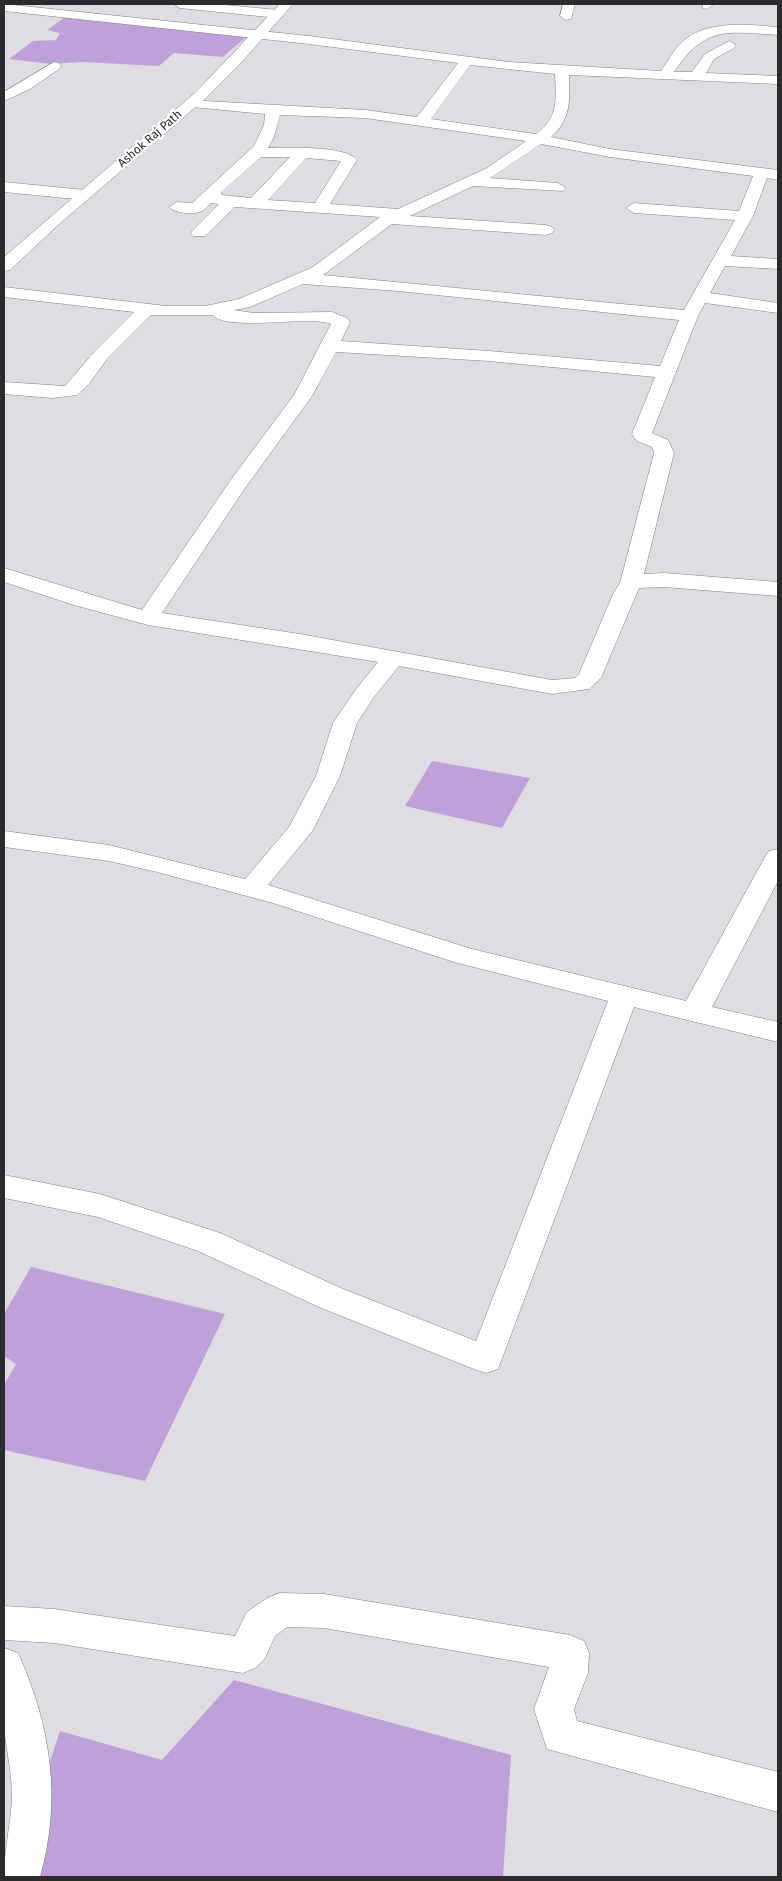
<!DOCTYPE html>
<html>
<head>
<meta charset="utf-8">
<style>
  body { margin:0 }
  #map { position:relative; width:782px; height:1881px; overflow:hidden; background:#dfdde1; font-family:"Fira Sans",sans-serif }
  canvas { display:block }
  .frame { position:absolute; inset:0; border:5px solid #2b2a2c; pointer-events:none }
</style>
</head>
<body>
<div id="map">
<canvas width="782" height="1881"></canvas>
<div class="frame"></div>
</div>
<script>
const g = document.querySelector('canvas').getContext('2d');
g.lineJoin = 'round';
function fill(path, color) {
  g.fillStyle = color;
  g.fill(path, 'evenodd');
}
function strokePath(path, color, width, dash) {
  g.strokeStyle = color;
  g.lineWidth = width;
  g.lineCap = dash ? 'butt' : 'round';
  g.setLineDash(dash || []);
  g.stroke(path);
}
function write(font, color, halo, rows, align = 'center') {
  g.font = font + ' "Fira Sans",sans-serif';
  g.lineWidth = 4.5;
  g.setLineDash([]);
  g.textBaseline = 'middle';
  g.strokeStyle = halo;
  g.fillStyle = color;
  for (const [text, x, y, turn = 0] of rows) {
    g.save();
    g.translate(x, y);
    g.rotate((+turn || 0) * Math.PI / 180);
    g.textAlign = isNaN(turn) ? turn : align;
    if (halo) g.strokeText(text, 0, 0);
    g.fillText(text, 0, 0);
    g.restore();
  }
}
fill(new Path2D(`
  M68,15L246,37L223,57L174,53L159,66L82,62L51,64L9,59L33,41L56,40L60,33L47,30Z
  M432,761L530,778L502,828L405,806Z
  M31,1267L225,1314L145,1481L4,1450V1385L16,1364L4,1356V1314Z
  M234,1680L511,1755L503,1877H12L60,1731L162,1760Z`), '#bfa1d9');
const minor = new Path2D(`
  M4,4L309,36L509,62L661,71C669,59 676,46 687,38C712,20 750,25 778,27V35C728,32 705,25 674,72H692L705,54L729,41L736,45L734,48L714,59L706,73L778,76V84L569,75C570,99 571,120 551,137L610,149L778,170V180L767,178L753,216L731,256L778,259V269L725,266L710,293L778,303V313L705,303L698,316L652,433L668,440L674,453L644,574L664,573L778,582V596L664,587L639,588L601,678L589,689L552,694L399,666L374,697L357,723L340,776L313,830L268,885L472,949L686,1001L765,857L769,851L778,849V881L712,1007L778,1022V1042L634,1007L498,1369L486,1373L474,1369L319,1307L198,1251L98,1217L4,1198V1175L100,1194L220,1233L343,1289L476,1341L608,1001L454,962L273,903L157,872L109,861L4,847V831L109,845L245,879L289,827L316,776L333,723L357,688L378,662L148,625L74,605L4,582V568L142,610L230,481L294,395L331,324C312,315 225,332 213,315H151L107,359L89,384L77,395L52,398L4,394V382L65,386L95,351L134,312L4,297V287L166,306H205L239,299L313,267L380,217L235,207L205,236H193L191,233L193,230L219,204L211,203C208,205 205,210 202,211C194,215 174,213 169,207L177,202L192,203L254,146L264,125L265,114L192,107L185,103L187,100L365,110L417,117L458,63L309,44L4,11ZM470,65L555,74C556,99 559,118 536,134L431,119ZM280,115L365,118L526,141L487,168L398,209L330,204L357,160C346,145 287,148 268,148L274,137ZM541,144L610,157L753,176L739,211L634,203L626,208L634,213L735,220L684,310L323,275L392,224L546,235L552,233L554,230L552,227L546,225L410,216L473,186L563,191L566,188L558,183L490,178ZM261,157H290L251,198L222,195L221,192ZM306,158L341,161L315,203L268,200ZM303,284L398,291L679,320L660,366L489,351L341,341L350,322L347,318L332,312L254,313L234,310L250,307ZM336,352L489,361L655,377L632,434L637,441L652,447L654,453L620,583L613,594L579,674L575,678L552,680L300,634L162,613L245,488L312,396Z
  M174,4H215L278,10L284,14L278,18L180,8Z
  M563,4H575L571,19L566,20L560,16Z
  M702,4H714L707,9L703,8Z
  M54,62L59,63L61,66L59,69L30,89L4,101V92Z
  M4,182L85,190L93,195L85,200L4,192Z
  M280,1593L324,1594L570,1635L584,1641L589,1653L588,1673L574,1709L577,1721L778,1772V1812L547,1749L534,1709L549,1667L324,1628L287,1627L275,1636L265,1658L257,1667L243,1673L54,1643L4,1640V1606L54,1609L235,1636L247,1612L267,1598Z
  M4,1648L18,1653C51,1726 62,1800 40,1877H4C4,1850 11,1824 12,1797C12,1774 7,1752 4,1729C1,1705 2,1672 4,1648Z`);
const primary = new Path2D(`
  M280,4H293L239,65L206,98L58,225L10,270L4,271V257L196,92Z`);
strokePath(minor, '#7f7d81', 1);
strokePath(primary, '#7f7d81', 1);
fill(minor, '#fff');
fill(primary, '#fff');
write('12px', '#2b2a2c', '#fff', [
  ["Ashok Raj Path",150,139,-41]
]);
</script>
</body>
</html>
